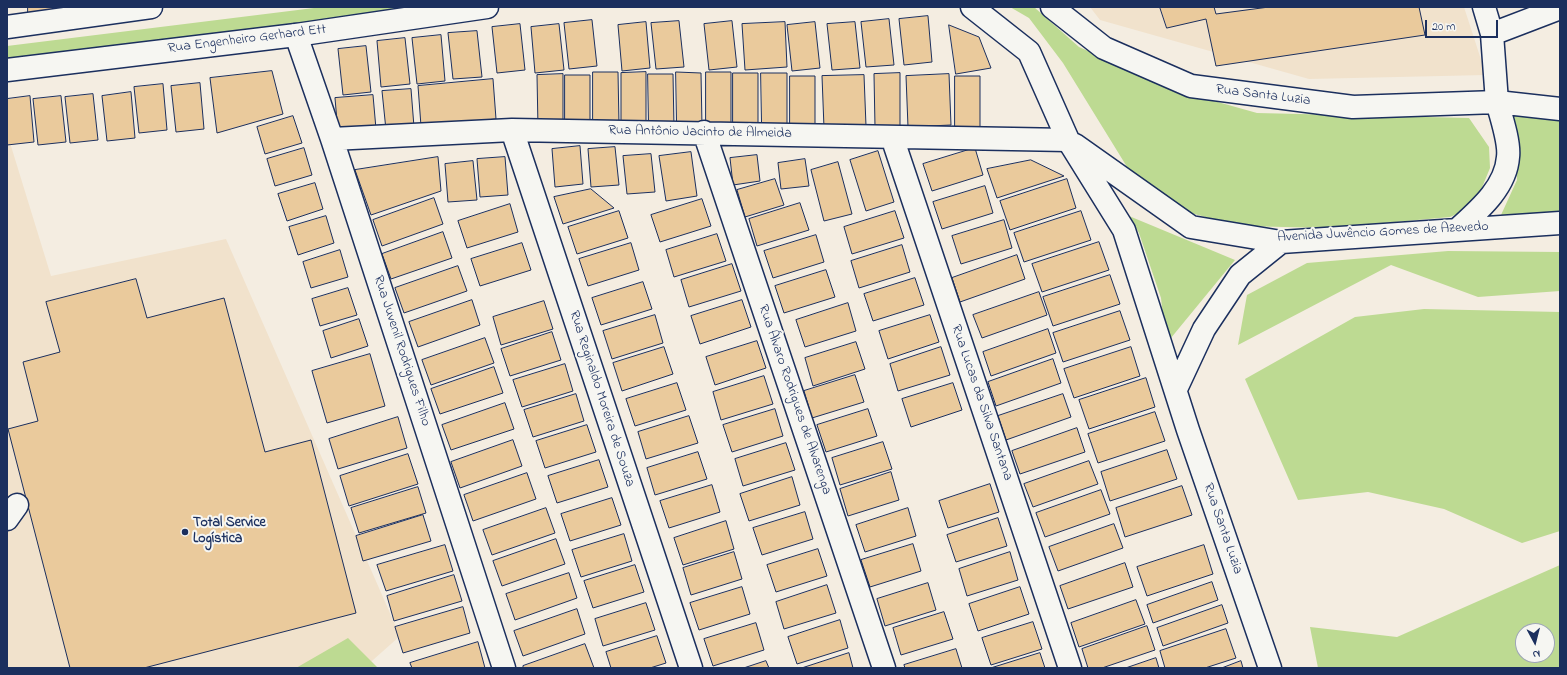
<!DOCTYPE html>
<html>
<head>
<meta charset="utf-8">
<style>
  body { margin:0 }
  #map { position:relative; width:1567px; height:675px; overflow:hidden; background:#f4ede1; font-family:"Indie Flower",sans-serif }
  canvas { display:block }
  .frame { position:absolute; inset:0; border:8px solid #1b2f5e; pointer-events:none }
  .north { position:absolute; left:1515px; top:623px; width:40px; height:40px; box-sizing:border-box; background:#f6f6f2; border:1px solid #9ea6b7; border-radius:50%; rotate:173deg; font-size:11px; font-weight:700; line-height:16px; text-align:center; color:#1b2f5e }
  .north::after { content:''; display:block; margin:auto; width:14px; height:18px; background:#1b2f5e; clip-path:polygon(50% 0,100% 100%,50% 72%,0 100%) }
  .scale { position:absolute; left:1425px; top:20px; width:73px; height:18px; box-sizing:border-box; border:2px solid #1b2f5e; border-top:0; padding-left:5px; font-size:12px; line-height:14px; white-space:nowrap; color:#1b2f5e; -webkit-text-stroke:3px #f6f6f2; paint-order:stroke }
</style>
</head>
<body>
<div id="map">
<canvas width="1567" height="675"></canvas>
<div class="frame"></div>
<div class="north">N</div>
<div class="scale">20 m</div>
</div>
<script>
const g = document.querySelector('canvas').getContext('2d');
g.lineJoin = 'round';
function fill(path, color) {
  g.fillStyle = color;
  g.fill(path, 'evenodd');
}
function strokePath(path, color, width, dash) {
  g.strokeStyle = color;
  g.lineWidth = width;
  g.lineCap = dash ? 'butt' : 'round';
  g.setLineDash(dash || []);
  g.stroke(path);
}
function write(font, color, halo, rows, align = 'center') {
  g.font = font + ' "Indie Flower",sans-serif';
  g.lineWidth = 4;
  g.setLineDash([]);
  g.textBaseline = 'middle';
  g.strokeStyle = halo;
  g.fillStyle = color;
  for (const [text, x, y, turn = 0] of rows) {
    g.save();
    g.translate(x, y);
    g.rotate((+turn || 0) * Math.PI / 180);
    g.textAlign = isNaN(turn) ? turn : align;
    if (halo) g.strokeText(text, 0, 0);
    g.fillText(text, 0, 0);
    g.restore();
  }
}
fill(new Path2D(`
  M1090,7H1464L1486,75L1309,79L1100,20Z
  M7,133L51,276L226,239L400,636L364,668H7Z`), '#f1e2cc');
fill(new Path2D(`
  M322,7H426L7,61V46Z
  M1010,7H1034L1079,47L1182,92L1257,113L1469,118L1489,147L1490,168L1481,190L1466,210L1450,217L1330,228L1240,226L1179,210L1132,175L1063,63L1029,18Z
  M1513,115L1560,121V213L1501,215L1517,180Z
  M1129,216L1235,260L1166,344L1161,298L1139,233Z
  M1448,251L1560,252V291L1478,297L1391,265L1238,345L1247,295L1307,263Z
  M1424,309L1560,312V531L1522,543L1444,509L1368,492L1298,500L1245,379L1355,317Z
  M1560,565V668H1318L1310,627L1397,637ZM1523,631H1547V655H1523Z
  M348,638L378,668H296Z`), '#bdda92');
const building = new Path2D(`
  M28,7H56V10L28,13Z
  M1160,7H1214L1216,14L1269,7H1419L1425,35L1216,66L1206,19L1167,28Z
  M928,16L932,62L904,65L899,19Z
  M889,19L894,65L866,67L861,22Z
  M592,20L597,66L569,69L564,23Z
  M679,21L684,67L656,69L651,23Z
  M732,21L737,67L709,70L704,24Z
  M646,22L650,68L622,71L618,25Z
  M785,22L787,67L745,70L742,24Z
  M815,22L820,68L792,71L787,25Z
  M855,22L860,68L832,70L827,24Z
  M520,24L525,70L497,73L492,27Z
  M559,24L564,70L535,73L531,27Z
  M949,25L979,37L991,68L956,74Z
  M477,31L482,77L453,79L448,33Z
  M441,35L445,81L417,84L412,38Z
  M405,38L410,84L381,87L377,41Z
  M366,46L371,92L343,95L338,49Z
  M272,71L283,114L217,133L210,78Z
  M593,72H618L619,125L593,126Z
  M646,72V126H621V73Z
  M676,72L701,73L702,126H677Z
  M706,72H731V125L706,126Z
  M733,73H758V127H733Z
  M761,73H787V127H762Z
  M900,73V127H875L874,74Z
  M563,74V128H538L537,75Z
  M648,74H673L674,128H649Z
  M949,74L951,125L908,127L906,76Z
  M565,75H590V128H565Z
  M864,75L866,126L824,128L822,76Z
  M790,76H815V129H790Z
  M955,76H980V130H955Z
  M493,79L496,119L421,126L418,86Z
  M200,83L204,129L176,132L171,86Z
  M163,84L167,130L139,133L134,87Z
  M411,89L414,127L386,130L382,91Z
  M131,92L135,138L107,141L102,96Z
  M93,94L98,140L70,143L65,97Z
  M373,95L376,129L338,133L335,98Z
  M30,96L34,142L7,145V99Z
  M61,96L66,142L38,145L33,99Z
  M293,116L302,143L265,154L257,127Z
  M580,146L583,184L555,187L552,149Z
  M615,147L619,185L591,187L588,149Z
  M304,148L312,175L275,186L267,159Z
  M975,148L983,175L932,191L923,164Z
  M878,151L894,202L866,211L850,160Z
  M691,152L697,196L666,201L659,156Z
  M651,154L655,192L627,194L623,156Z
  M757,155L760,181L733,185L730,158Z
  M438,157L441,191L371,215L355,170Z
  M505,157L508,195L480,197L477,159Z
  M805,159L809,186L781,189L778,163Z
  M1031,160L1064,176L997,198L987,169Z
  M473,161L477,200L448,202L445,164Z
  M838,162L852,214L824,221L811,170Z
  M775,179L784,205L745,217L737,190Z
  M1067,179L1076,208L1010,230L1000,201Z
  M315,183L323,209L287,221L278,194Z
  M985,186L993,213L942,229L933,202Z
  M591,189L614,208L563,224L554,197Z
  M434,198L443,224L382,246L373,220Z
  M702,199L711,226L660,242L651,215Z
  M800,203L809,230L757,246L749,219Z
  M510,204L518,232L467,248L458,221Z
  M619,211L628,238L577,254L568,227Z
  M895,211L904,238L852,254L844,227Z
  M1081,211L1091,240L1024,262L1014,233Z
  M326,216L334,243L298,255L289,227Z
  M1004,220L1012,248L961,264L952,236Z
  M443,232L452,258L391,279L382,254Z
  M717,234L726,261L674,277L666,250Z
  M816,235L824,262L773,278L764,251Z
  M1099,242L1109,270L1042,292L1032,264Z
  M522,243L531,270L480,286L471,259Z
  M631,243L639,270L588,286L579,259Z
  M902,245L910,272L859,288L851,261Z
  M340,250L348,277L311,288L303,262Z
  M1017,255L1025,279L960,302L952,278Z
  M732,264L741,291L689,307L681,280Z
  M458,266L467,291L404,313L395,288Z
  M826,270L835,297L784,313L775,286Z
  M1110,275L1120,304L1053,326L1043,297Z
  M915,278L924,305L873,321L864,294Z
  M136,279L147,318L224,298L265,452L311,440L356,613L144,668H70L8,429L38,421L23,362L60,352L46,302Z
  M643,282L652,309L601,325L592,298Z
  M348,288L357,315L320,326L312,299Z
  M1039,292L1047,315L982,338L973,315Z
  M472,300L480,325L418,347L409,322Z
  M742,300L751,327L700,344L691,316Z
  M544,301L553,329L501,345L493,317Z
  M848,303L856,331L805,347L796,320Z
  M1120,311L1130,340L1063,362L1053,333Z
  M655,315L663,343L612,359L603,331Z
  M930,315L939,342L888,359L879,331Z
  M359,319L368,346L331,358L323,331Z
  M1048,329L1056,353L991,376L983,352Z
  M552,332L561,360L510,376L501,349Z
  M485,338L494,363L431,385L422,360Z
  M757,341L766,368L715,385L706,357Z
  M856,342L865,369L813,386L805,358Z
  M664,347L673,374L622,391L613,363Z
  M941,347L950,375L898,391L890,364Z
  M1131,347L1140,376L1074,398L1064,369Z
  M370,354L385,406L327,423L312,371Z
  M1053,359L1061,383L996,406L988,382Z
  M565,364L573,391L522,407L513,380Z
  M494,367L503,393L440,414L431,389Z
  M855,375L864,402L812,418L804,391Z
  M764,376L773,404L721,420L713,392Z
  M1146,378L1155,407L1089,429L1079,400Z
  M677,383L686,410L635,426L626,399Z
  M953,383L962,410L911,427L902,399Z
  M576,394L584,421L533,437L524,410Z
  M1063,394L1071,417L1006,440L998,416Z
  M505,403L514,429L451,450L442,425Z
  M775,409L783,436L732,452L723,425Z
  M868,409L877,436L826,452L817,425Z
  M1155,412L1165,441L1098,463L1088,434Z
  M689,416L698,443L646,459L638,432Z
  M398,417L407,448L338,469L329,439Z
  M587,425L596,452L545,468L536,441Z
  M1077,428L1085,452L1020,474L1012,451Z
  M513,440L522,466L460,488L451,462Z
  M883,442L892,469L840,485L832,458Z
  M786,443L795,470L743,486L735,459Z
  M1167,450L1177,479L1110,501L1101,472Z
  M698,452L707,479L655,495L647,468Z
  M408,454L418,484L349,506L340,476Z
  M599,460L608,487L557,503L548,476Z
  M1089,461L1098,484L1033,507L1024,484Z
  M891,472L899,500L848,516L840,489Z
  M527,473L536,499L473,521L464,495Z
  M792,477L800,505L749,521L740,494Z
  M990,484L999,512L948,528L939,501Z
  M712,485L720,512L669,528L660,501Z
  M1182,486L1192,515L1125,537L1116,508Z
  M418,487L426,513L359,533L351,508Z
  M1101,490L1110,514L1045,537L1036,513Z
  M612,498L621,525L570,541L561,514Z
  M546,508L555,533L492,555L483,530Z
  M908,508L916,536L865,552L856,525Z
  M805,512L813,539L762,555L753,528Z
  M423,515L431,541L363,561L356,536Z
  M998,518L1007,546L956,562L947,535Z
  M726,521L734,549L683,565L674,538Z
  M1114,524L1123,548L1058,571L1049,547Z
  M624,534L632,561L581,577L572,550Z
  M556,539L565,564L502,586L493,561Z
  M913,544L921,571L870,587L861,560Z
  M445,545L453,571L386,591L377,565Z
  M1204,545L1213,574L1147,596L1137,567Z
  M818,549L827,576L776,592L767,565Z
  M734,552L742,579L691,595L683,568Z
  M1010,552L1018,580L967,596L959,569Z
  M1125,563L1133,587L1068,609L1060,586Z
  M635,565L644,592L593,608L584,581Z
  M569,573L577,598L515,620L506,594Z
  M454,575L462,601L394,621L387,596Z
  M1212,582L1218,600L1153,623L1147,605Z
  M928,583L936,610L885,626L877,599Z
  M827,585L836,613L784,629L776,602Z
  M742,587L750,614L699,630L690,603Z
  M1020,587L1029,614L978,631L969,604Z
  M1136,600L1145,624L1079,647L1071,623Z
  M646,603L655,630L603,646L595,619Z
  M1222,605L1228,623L1163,646L1157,628Z
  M463,607L470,633L403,653L395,627Z
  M577,609L585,634L523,656L514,631Z
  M944,612L953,639L901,655L893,628Z
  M840,620L848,648L797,664L788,637Z
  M1033,622L1042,649L991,665L982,638Z
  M756,623L764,650L713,666L704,639Z
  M1147,626L1155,650L1102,668H1088L1082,649Z
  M1226,629L1236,658L1205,668H1165L1160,651Z
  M657,636L666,663L650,668H611L606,652Z
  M478,642L485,668H412L410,663Z
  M585,644L594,668H523V666Z
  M956,649L962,668H905L904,665Z
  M849,653L853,668H802Z
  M1040,653L1045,668H991Z
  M1156,658L1159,668H1126Z
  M766,661L769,668H744Z
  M1241,661L1243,668H1222Z`);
fill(building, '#eaca9c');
strokePath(building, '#1b2f5e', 1);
const minor = new Path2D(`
  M1484,7L1492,34L1497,102
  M1492,34L1560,8
  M296,35L332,139L504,668
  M512,130L691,668
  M704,132L884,668
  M892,137L1070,668
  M332,139L512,130L1068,140
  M7,519L17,505`);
const major = new Path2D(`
  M972,7L1029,52L1068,140L1124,230L1188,430L1270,668
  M1052,7L1104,48L1191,86L1353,107L1497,102L1560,109
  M7,27L151,7
  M7,70L296,35L487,7
  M1075,145L1191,227L1281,242L1560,223
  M1458,229C1479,210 1506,187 1508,157C1510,143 1501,116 1497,102
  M1176,389L1204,329L1240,275L1281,242`);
strokePath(minor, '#1b2f5e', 25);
strokePath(major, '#1b2f5e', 25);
strokePath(minor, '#f6f6f2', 22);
strokePath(major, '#f6f6f2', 22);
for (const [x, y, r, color] of [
  [185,532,4,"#1b2f5e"]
]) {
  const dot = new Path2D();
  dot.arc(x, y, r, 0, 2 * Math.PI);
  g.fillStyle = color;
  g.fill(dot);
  strokePath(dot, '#f6f6f2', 1.5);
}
write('14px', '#1b2f5e', '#f6f6f2', [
  ["Rua Engenheiro Gerhard Ett",247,40,-7],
  ["Rua Santa Luzia",1263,96,7],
  ["Rua Antônio Jacinto de Almeida",700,133,1],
  ["Avenida Juvêncio Gomes de Azevedo",1383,233,-3],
  ["Rua Juvenil Rodrigues Filho",401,351,72],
  ["Rua Reginaldo Moreira de Souza",601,399,72],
  ["Rua Álvaro Rodrigues de Alvarenga",794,400,71],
  ["Rua Lucas da Silva Santana",981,403,71],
  ["Rua Santa Luzia",1222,529,71]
]);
write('bold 14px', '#1b2f5e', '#f6f6f2', [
  ["Total Service",193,524],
  ["Logística",193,540]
], 'left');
</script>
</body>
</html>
